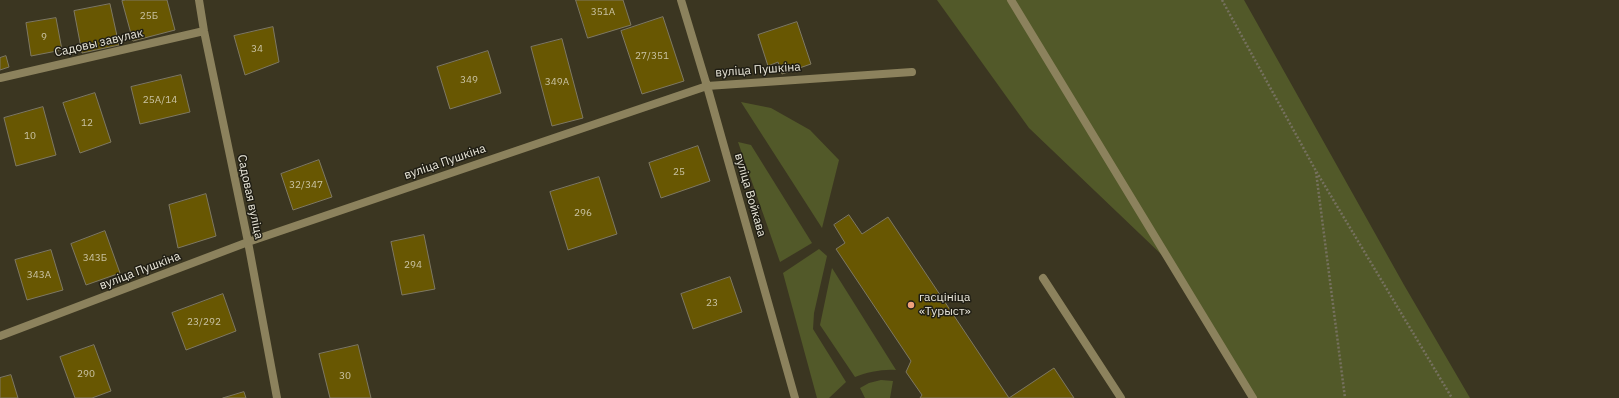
<!DOCTYPE html>
<html>
<head>
<meta charset="utf-8">
<style>
  body { margin:0 }
  canvas { display:block; background:#3b3621 }
</style>
</head>
<body>
<canvas width="1619" height="398"></canvas>
<script>
const g = document.querySelector('canvas').getContext('2d');
g.lineJoin = 'round';
function fill(path, color) {
  g.fillStyle = color;
  g.fill(path, 'evenodd');
}
function strokePath(path, color, width, dash) {
  g.strokeStyle = color;
  g.lineWidth = width;
  g.lineCap = dash ? 'butt' : 'round';
  g.setLineDash(dash || []);
  g.stroke(path);
}
function write(font, color, halo, rows, align = 'center') {
  g.font = font + ' "IBM Plex Sans",sans-serif';
  g.lineWidth = 3;
  g.setLineDash([]);
  g.textBaseline = 'middle';
  g.strokeStyle = halo;
  g.fillStyle = color;
  for (const [text, x, y, turn = 0] of rows) {
    g.save();
    g.translate(x, y);
    g.rotate((+turn || 0) * Math.PI / 180);
    g.textAlign = isNaN(turn) ? turn : align;
    if (halo) g.strokeText(text, 0, 0);
    g.fillText(text, 0, 0);
    g.restore();
  }
}
fill(new Path2D(`
  M937,0H1244L1404,285L1470,398H1255L1162,255L1029,128Z
  M741,102L771,108L810,130L839,160L822,228Z
  M738,142L751,145L812,243L780,262Z
  M819,249L827,256L814,313L813,329L846,382L829,398H817L783,273Z
  M832,268L896,370C883,369 867,372 855,377L820,325Z
  M881,380L893,381L890,398H865L860,388L869,383Z`), '#525929');
const building = new Path2D(`
  M126,0H167L175,30L133,41L122,1Z
  M576,0H623L631,25L588,38Z
  M110,4L119,45L82,53L74,11Z
  M663,17L684,81L642,94L621,31Z
  M56,18L62,50L31,56L26,23Z
  M797,22L811,64L782,74L778,62L768,66L758,35Z
  M273,27L279,62L245,75L234,36Z
  M562,39L583,118L552,126L531,47Z
  M488,51L501,93L450,109L437,67Z
  M6,56L9,67L0,70V58Z
  M181,75L190,112L140,124L131,87Z
  M95,93L111,142L80,153L63,103Z
  M43,107L56,155L16,166L4,118Z
  M698,146L710,181L661,198L649,163Z
  M319,160L332,197L293,210L281,174Z
  M599,177L617,234L568,250L550,192Z
  M206,194L216,236L178,248L169,205Z
  M849,215L862,234L888,217L1009,398L1054,368L1074,398H920L922,395L906,372L911,361L836,249L845,243L834,225Z
  M105,231L120,273L86,285L71,244Z
  M424,235L435,289L402,295L391,242Z
  M51,250L63,290L27,300L15,260Z
  M730,277L742,312L693,329L681,294Z
  M223,294L236,331L186,350L172,313Z
  M94,345L111,391L92,398H75L60,357Z
  M358,345L371,398H330L319,354Z
  M11,375L18,398H0V378Z
  M244,392L246,398H223Z`);
fill(building, '#685702');
strokePath(building, '#7e7862', 1);
strokePath(new Path2D(`
  M1222,0L1316,171L1452,398
  M1316,172L1345,398`), '#76715f', 2.5, [2, 2]);
strokePath(new Path2D(`
  M1043,278L1121,398`), '#8c825d', 8);
strokePath(new Path2D(`
  M199,0L204,31L248,242L277,398
  M681,0L707,86L795,398
  M1011,0L1253,398
  M0,78L204,31
  M0,336L248,242L707,86L912,72`), '#8c825d', 8);
for (const [x, y, r, color] of [
  [911,305,4,"#f1a17c"]
]) {
  const dot = new Path2D();
  dot.arc(x, y, r, 0, 2 * Math.PI);
  g.fillStyle = color;
  g.fill(dot);
  strokePath(dot, '#201e14', 1.5);
}
write('10px', '#cac3a4', null, [
  ["351А",603,12],
  ["25Б",149,16],
  ["9",44,37],
  ["34",257,49],
  ["27/351",652,56],
  ["349",469,80],
  ["349А",557,82],
  ["25А/14",160,100],
  ["12",87,123],
  ["10",30,136],
  ["25",679,172],
  ["32/347",306,185],
  ["296",583,213],
  ["343Б",95,258],
  ["294",413,265],
  ["343А",39,275],
  ["23",712,303],
  ["23/292",204,322],
  ["290",86,374],
  ["30",345,376]
]);
write('12px', '#eae7da', '#201e14', [
  ["Садовы завулак",99,43,-13],
  ["вуліца Пушкіна",758,70,-4],
  ["вуліца Пушкіна",445,162,-19],
  ["вуліца Войкава",750,195,74],
  ["Садовая вуліца",250,197,78],
  ["вуліца Пушкіна",140,271,-21]
]);
write('12px', '#eae7da', '#201e14', [
  ["гасцініца",919,298],
  ["«Турыст»",919,312]
], 'left');
</script>
</body>
</html>
